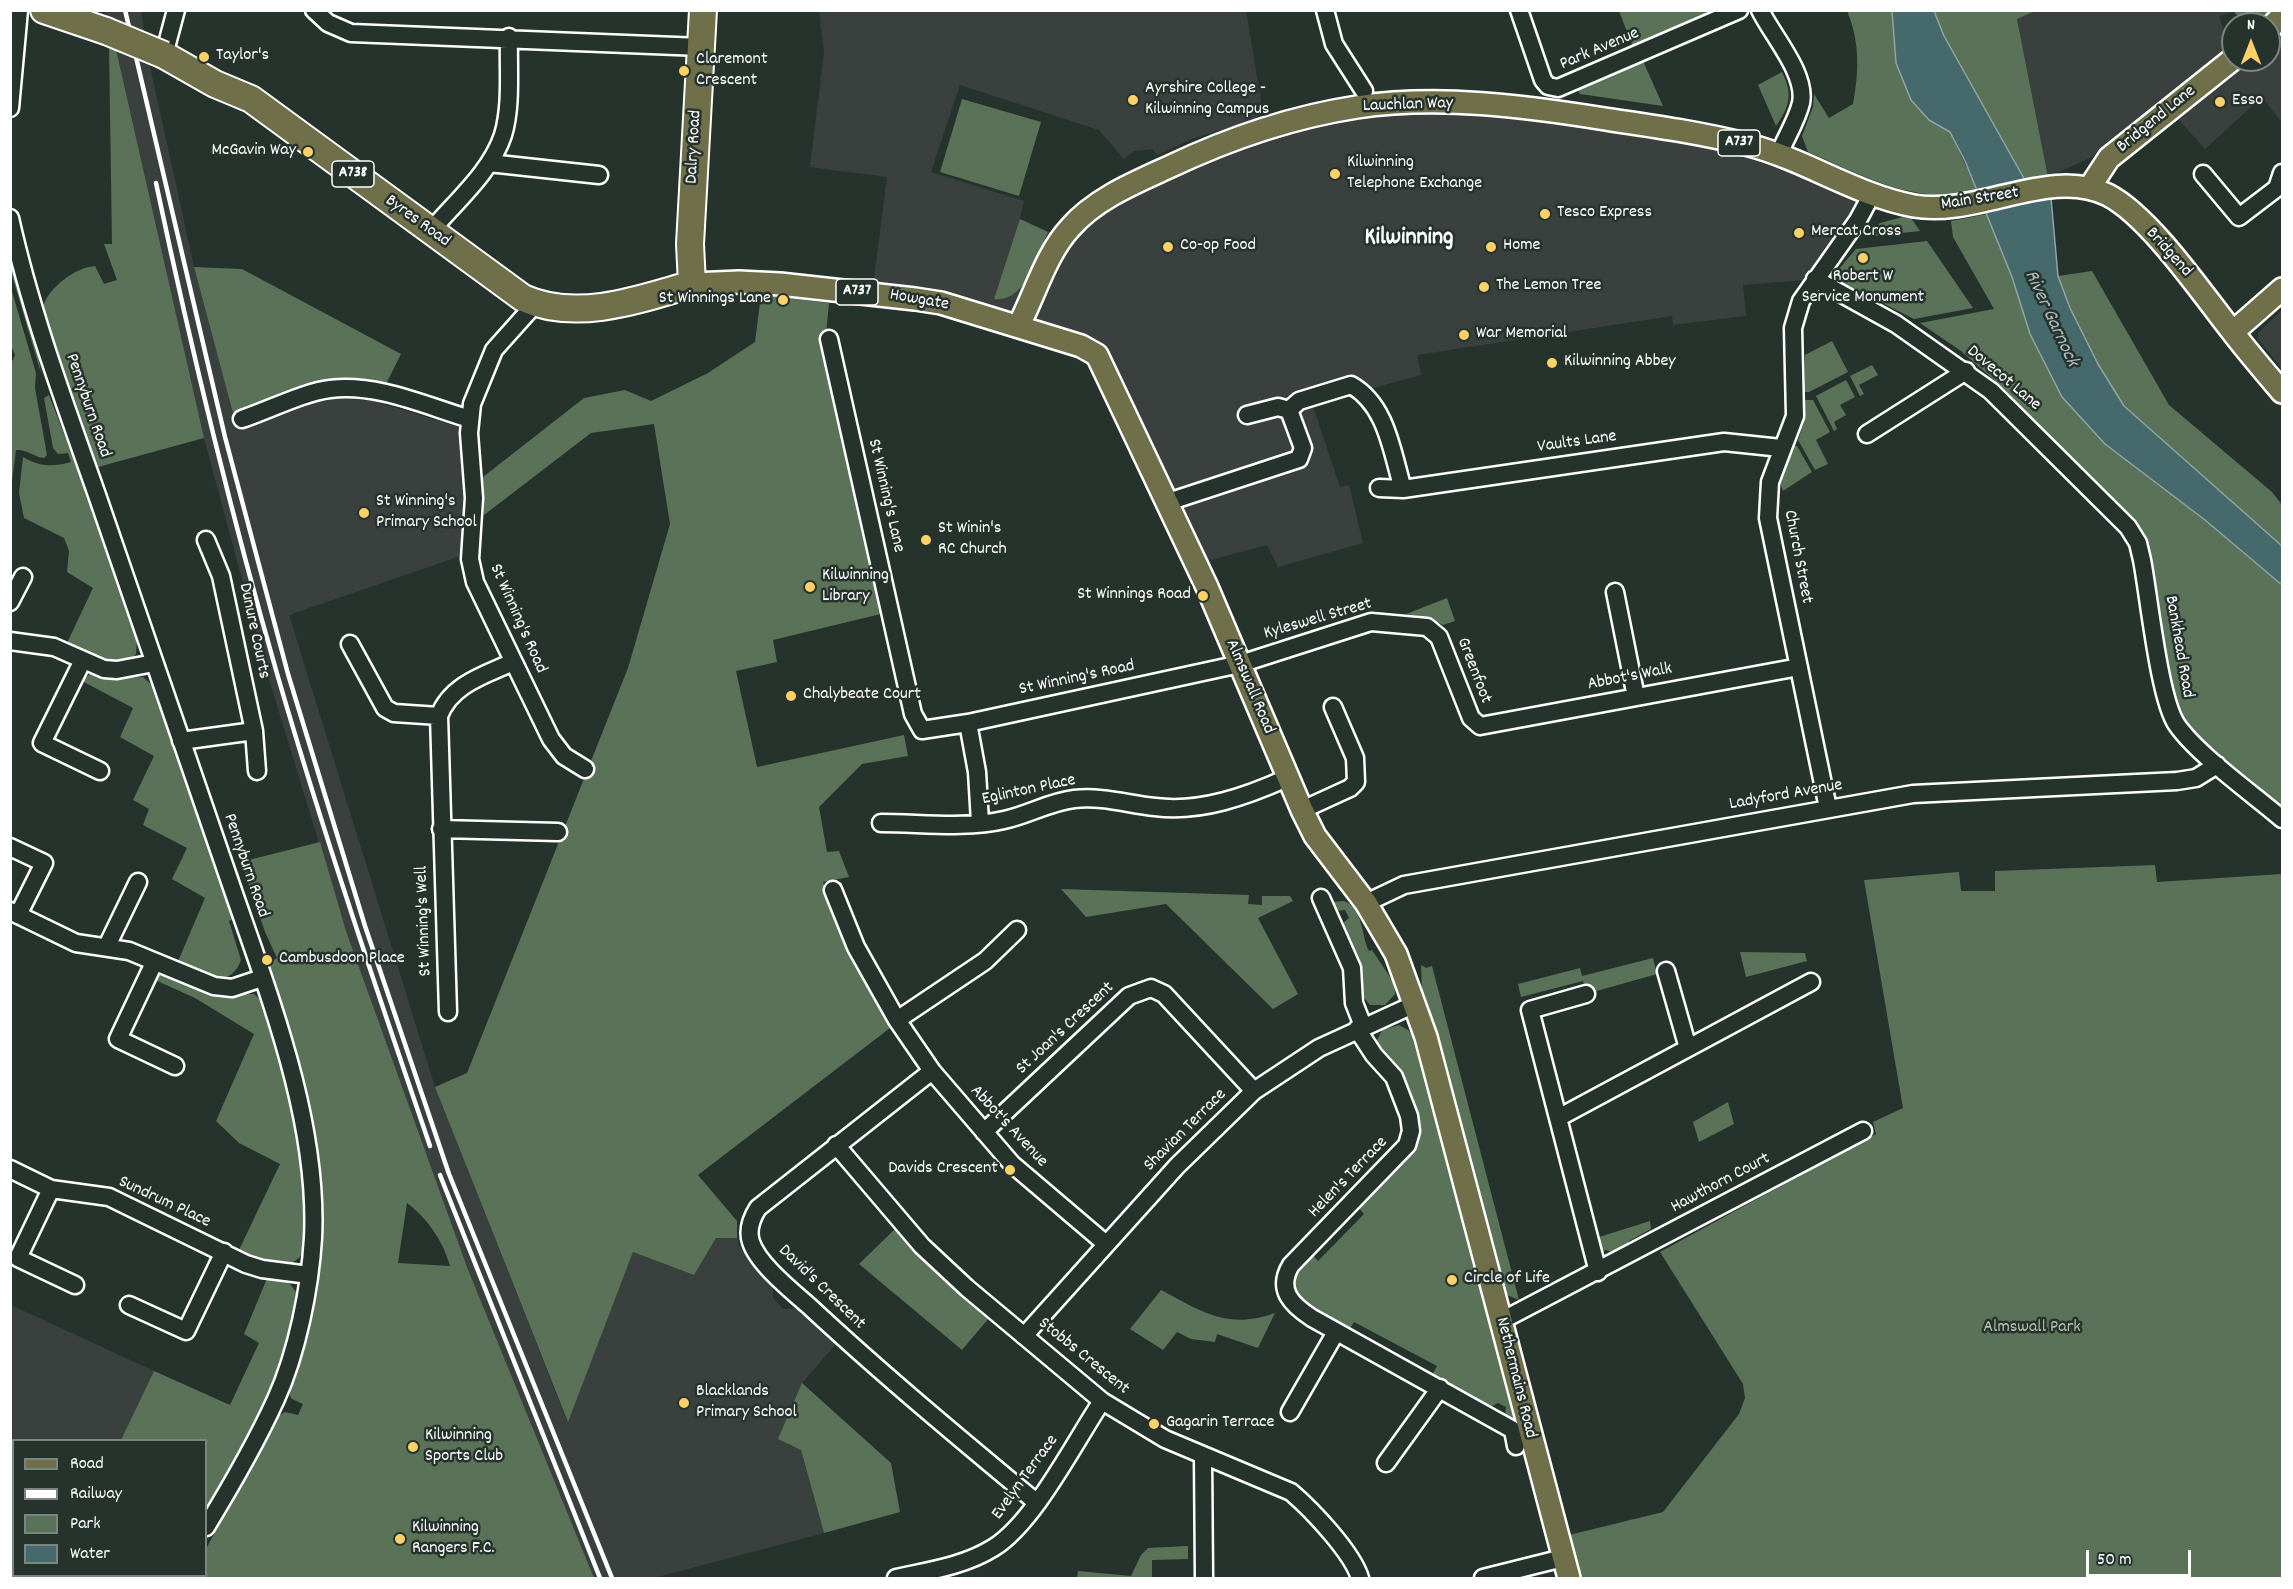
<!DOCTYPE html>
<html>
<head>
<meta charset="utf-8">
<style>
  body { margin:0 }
  #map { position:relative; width:2293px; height:1589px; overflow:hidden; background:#26332d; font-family:Dekko,sans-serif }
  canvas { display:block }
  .frame { position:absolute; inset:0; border:12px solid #fff; pointer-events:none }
  .legend { position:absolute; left:12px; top:1439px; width:195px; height:138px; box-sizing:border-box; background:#26332d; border:2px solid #7d8581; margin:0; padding:8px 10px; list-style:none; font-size:18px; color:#fff }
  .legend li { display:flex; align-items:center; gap:12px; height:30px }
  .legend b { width:30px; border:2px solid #7d8581 }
  .north { position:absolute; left:2221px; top:12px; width:60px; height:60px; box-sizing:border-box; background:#26332d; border:2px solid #7d8581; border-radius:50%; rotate:0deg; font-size:16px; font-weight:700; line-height:24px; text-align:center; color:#fff }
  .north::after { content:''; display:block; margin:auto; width:21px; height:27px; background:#ffd166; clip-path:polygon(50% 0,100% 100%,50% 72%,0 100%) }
  .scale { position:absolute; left:2086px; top:1550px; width:105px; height:27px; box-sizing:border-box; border:3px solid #fff; border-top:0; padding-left:8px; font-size:18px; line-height:21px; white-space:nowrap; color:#fff; -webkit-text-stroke:4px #26332d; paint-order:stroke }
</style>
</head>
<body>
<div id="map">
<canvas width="2293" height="1589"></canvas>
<div class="frame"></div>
<ul class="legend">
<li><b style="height:8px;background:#6f704a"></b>Road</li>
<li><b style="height:8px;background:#fff"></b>Railway</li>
<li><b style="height:16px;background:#5a7257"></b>Park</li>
<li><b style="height:16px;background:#46696c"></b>Water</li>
</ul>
<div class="north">N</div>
<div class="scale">50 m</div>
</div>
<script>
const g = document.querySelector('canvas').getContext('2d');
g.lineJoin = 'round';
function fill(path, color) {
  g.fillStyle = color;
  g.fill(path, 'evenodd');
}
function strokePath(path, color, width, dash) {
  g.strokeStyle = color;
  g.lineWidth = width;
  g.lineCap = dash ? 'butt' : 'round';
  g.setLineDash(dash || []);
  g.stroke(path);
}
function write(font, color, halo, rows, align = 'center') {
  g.font = font + ' Dekko,sans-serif';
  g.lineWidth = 5;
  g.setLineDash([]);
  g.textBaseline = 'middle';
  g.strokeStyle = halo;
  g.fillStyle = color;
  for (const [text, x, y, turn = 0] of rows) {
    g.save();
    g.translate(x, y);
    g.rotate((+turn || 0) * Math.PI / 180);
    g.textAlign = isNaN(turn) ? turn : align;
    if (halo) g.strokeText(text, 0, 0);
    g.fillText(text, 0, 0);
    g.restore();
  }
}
fill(new Path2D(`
  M1246,10L1263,114L1251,121L1194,138L1157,155L1153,149L1134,151L1124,159L1099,130L960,85L931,172L1024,201L1020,219L1062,238L1199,152L1382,105L1674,130L1872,194L1812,284L1805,280L1743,285L1746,316L1673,325L1672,316L1417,355L1421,375L1362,391L1310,397L1340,487L1349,485L1363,543L1278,567L1267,545L1196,564L1099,359L872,294L887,177L810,167L824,52L819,11Z
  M2035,10H2233V12L2219,16L2229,49L2118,138L2092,157L2048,177L2017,19Z
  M105,11H141L149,62L194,267L238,429L328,397L373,401L459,427L462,433L468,498L463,555L289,615L435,1087L567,1421L633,1252L694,1275L716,1238H737L739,1246L773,1285V1298L783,1309L797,1308L838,1342L802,1383L801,1450L824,1533L654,1578H594L467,1267L346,931L269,679L204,438Z
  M2279,37L2282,40V123L2262,97L2205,149L2179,120L2251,60H2269V45Z
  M2282,310V369L2258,339V333Z
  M11,1305L154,1371L121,1440H14V1576H57L56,1578H11Z`), '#3a403e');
fill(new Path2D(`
  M1619,11H1705L1707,16L1634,50Z
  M1847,11H1892L1896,63L1929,120L1950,132L1979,194C1909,202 1870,179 1808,152L1802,136L1813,107L1814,94L1829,118L1853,104C1859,71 1860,42 1847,11Z
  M1934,11H2035L2017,19L2048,177L2026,182L1944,36Z
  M2233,11V10L2271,11L2258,21L2241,19Z
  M109,44L115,45L204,438L98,467L43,308C46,289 76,267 95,266L104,284L117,280L104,244H112Z
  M1643,61L1663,106L1580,94L1577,89Z
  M1782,72C1793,94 1790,106 1776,126L1758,85Z
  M962,99L1041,122L1019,196L940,172Z
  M1987,214L2012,277L2030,334L2205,520L2282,585V809L2191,732L2177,713L2170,688L2149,552L2140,527L2001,386L1961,351L1920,323L1994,309L1953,237L1951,221Z
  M1903,217L1911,218L1920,231L1866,237L1880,223Z
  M1020,219L1048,232C1037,255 1026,303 994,299Z
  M1927,241L1973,308L1914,319L1839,281V269L1856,249Z
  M10,255L36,343L41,373L11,272Z
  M194,267L242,269L401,354L385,386L357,379L340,378L233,413Z
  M2092,271L2169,405L2272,492L2282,505V546L2124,406L2098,364L2070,308L2058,276Z
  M11,288L36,373L35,388L47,455L44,458C34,457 27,449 16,450L11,489L10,366L15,355L11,346Z
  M761,295L829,303L825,344L885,613L773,640L777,662L736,671L757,767L904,735L908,756L862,764L819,807L827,852L839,851L849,877L823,882L847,944L890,1028L698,1175L737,1221V1238H716L694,1275L633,1252L568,1422L435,1087L467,1073L628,668L670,524L654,424L591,433L484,515L483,477L584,398L625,390L651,401L708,373L755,342Z
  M1832,341L1848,372L1809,392H1804L1805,355Z
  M1872,365L1878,375L1859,385L1864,394L1860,396L1850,376Z
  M1846,380L1855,397L1840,405L1846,415L1834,422L1837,429L1834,431L1816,396Z
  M49,395L97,520L137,637L136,654L130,661L110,663L66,645L93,588L67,572L69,551L64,538L24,518L19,493L23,457C40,467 52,467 71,462L68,453L58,454L53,448L44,398Z
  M1805,400H1813L1830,432L1816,440L1828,464L1815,470L1798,440L1804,422Z
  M1794,446H1797L1812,472L1783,491L1780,483Z
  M1447,598L1455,621L1443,625L1428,617L1406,614Z
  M91,673L115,678L143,677L155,688L233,919L229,921L241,960C230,992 198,975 176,966L205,898L172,879L187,848L143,825L149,809L133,800L154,756L120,737L133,708L82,681Z
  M320,842L346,931L467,1267L594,1578H188L190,1576H206V1549L278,1416L285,1412L298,1415L303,1404L292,1399C290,1396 289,1395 289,1391C288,1378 299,1360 303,1348C310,1326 314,1303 317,1281C332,1170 303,1068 267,964L277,958L265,932L241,862ZM407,1203C428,1219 443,1241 450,1266L398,1263Z
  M2155,865L2157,882L2282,874V1578H1580L1569,1535L1663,1512L1739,1414L1745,1398L1743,1384L1660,1252L1876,1134L1873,1122L1903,1108L1864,880L1959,872L1961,891H1995V871Z
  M1061,889L1249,895L1248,904L1262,905V896H1290L1293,901L1258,918L1298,994L1273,1009L1166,904L1086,917Z
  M1344,901C1364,908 1361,937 1369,951L1372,950L1394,983L1395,994L1385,1005H1370L1358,990L1361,971L1343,930V923L1349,918L1345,910L1336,911L1330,902Z
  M1740,952L1805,953L1807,961L1746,977Z
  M1653,958L1657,974L1586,994L1583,981L1521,997L1518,984L1580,968L1582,976Z
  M1421,965L1426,968L1432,966L1519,1300L1507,1295L1503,1287H1500L1422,991Z
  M164,974L221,993L254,994L262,1001C286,1082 308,1159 305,1245L300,1257L291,1264L255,1260L238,1252L280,1164L239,1143L216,1121L254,1034L195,998L153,979Z
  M1399,1025L1408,1030L1414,1037L1517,1424L1505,1416L1506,1407L1498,1403L1488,1408L1431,1377L1437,1366L1354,1322L1348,1332C1311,1311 1273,1298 1311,1253L1318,1261L1364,1214L1357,1206L1416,1141L1376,1042L1382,1030Z
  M1728,1102L1734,1124L1699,1142L1693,1122Z
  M1650,1221L1651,1229L1629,1241L1626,1249L1614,1253L1606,1250L1600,1252L1596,1238Z
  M895,1229L926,1263L989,1318L962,1350L859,1264Z
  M268,1276L286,1279L296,1292C300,1338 234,1473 206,1511V1440H121L154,1371L230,1405L259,1343L244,1334Z
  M1161,1290C1203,1312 1227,1330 1275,1313L1258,1348L1217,1334L1215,1342L1191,1339L1177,1332L1163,1350L1130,1329Z
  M802,1383L891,1463L900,1512L824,1533L801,1450L778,1439Z
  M1188,1546V1559L1152,1560V1578H1077L1078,1571L1131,1576L1141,1555L1148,1548Z
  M58,1576H142L140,1578H56Z`), '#5a7257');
const water = new Path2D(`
  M1892,11H1934L1944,36L2026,182L2051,198L2058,276L2070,308L2098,364L2124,406L2282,546V585L2205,520L2105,444L2062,397L2030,334L2012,277L1965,161L1950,132L1929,120L1911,100L1896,63Z`);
fill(water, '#46696c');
strokePath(water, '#90a5a7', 1.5);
const minor = new Path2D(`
  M314,10L328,23L351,33L701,47
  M1325,10L1334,44L1364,91
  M1519,10L1543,80L1548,86L1558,88L1739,10
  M1760,10C1772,35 1807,74 1801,103C1797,120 1786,137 1779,154
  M164,55L176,10
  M10,108L19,10
  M489,163L599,175
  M2203,174L2239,217L2277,188L2282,173
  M10,218C31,313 65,404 97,495C140,622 184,749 228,876C266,988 319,1118 313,1238C310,1288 297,1353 276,1399C256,1443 231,1486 206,1527
  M430,232C455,202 491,172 503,135C512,106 508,68 509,37
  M1815,279L1896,324L1991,391L2128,527L2138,543L2142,560C2149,596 2159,699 2177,725C2198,755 2253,794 2282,819
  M536,303L494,350L472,404L469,433L474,498L470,559L475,582L551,739L564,756L585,769
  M829,339L913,714L922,730L968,723L1240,664L1371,622L1427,627L1439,637L1471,718L1480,726L1799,667
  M1289,410L1299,401L1351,385C1387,405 1392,453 1403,489
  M242,419C269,410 304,392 330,389C377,383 426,406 470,419
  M1867,434L1966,371
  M1379,488L1403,489L1724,442L1781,448
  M1168,502L1299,459L1303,448L1289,410L1278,407L1247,415
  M206,540L221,576L254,731L257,771
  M1615,592L1636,697
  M10,602L23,577
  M10,641L54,647L104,669L117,670L154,663
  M350,644L385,708L394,713L439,716
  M83,660L42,743L100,771
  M968,723L977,772L980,822
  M181,741L254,731
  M1828,808L1768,518L1770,482L1795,416L1793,328L1801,301L1858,220L1872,194
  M1302,810L1350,788L1356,782L1355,758L1333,707
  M881,823C921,823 966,829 1004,820C1028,815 1049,802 1074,799C1103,796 1127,804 1155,807C1200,813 1247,796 1287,778
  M441,829L558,832
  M10,847L44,863L18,915
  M833,890L856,947L897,1020
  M1321,898L1352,968L1354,1003L1363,1026
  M1366,903L1404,885L1913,794L2177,781L2196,778L2217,765
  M10,911L76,943L129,951L214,986L232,988L262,978
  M1017,930L985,961L897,1020L932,1071L1012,1164L1106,1244
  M107,946L138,882
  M154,963L118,1039L175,1066
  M1666,971L1688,1048
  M1586,994L1530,1010L1598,1272
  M448,1012L439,716C451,684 485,675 513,662
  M1357,1029L1374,1055L1394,1077L1409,1116L1411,1131L1407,1145L1291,1265C1276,1290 1292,1305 1312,1318L1513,1430L1516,1446
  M932,1071L758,1208C751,1219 747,1230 751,1242C758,1264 792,1291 809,1306C882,1374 959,1438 1036,1502
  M1558,1118L1811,982
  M984,1132L1129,996L1151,988L1164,994L1254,1091
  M836,1145L922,1246L967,1288L1102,1401L1165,1439L1291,1492C1312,1510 1352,1552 1360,1578
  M10,1169L51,1189L109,1197L246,1264L262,1269L309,1275
  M51,1189L18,1258L75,1285
  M129,1305L186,1331L224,1252
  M1501,1321L1863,1131
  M1024,1336L1177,1166L1254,1091L1319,1048L1415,1004
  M1290,1412L1336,1332
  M1203,1456L1204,1578
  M1386,1463L1440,1388
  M176,1578L178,1576
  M896,1578C928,1571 964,1566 993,1548C1034,1523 1074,1443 1102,1401
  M1483,1578L1563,1558`);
const major = new Path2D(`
  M2269,29L2282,16
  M2090,187L2109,158L2233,59
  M692,284L739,282L780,284L915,299L941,303L1081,346L1097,355L1207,587L1302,810L1315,836L1366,903L1396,954L1426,1037L1569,1578
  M1019,325C1035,294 1046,254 1070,228C1095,199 1134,183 1169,167C1228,139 1292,117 1357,107C1439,95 1524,106 1605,119C1653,126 1702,133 1749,145C1806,160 1856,195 1914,206C1977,217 2051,166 2108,195C2150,217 2201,292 2231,330C2247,351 2265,372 2282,392
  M2233,332L2282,289`);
const highway = new Path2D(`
  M44,10L106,31
  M164,55L215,84L251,99L523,298C576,322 639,300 692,284L690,244L703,10`);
strokePath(minor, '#fff', 21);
strokePath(major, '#fff', 26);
strokePath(highway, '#fff', 30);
strokePath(minor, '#26332d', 16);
strokePath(major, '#6f704a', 21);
strokePath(highway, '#6f704a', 26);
strokePath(new Path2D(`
  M125,10L225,437L288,674L365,926L449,1174L612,1578
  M156,183C191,349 231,514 278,677C324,835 377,991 430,1146
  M440,1175L600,1578`), '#fff', 4.5);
const highwayBridge = new Path2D(`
  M106,31L164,55`);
strokePath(highwayBridge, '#fff', 30, []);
strokePath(highwayBridge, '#6f704a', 26);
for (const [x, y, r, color] of [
  [204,57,6,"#ffd166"],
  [684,71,6,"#ffd166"],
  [1133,100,6,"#ffd166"],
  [2220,102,6,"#ffd166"],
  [308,152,6,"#ffd166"],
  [1335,174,6,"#ffd166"],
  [1545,214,6,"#ffd166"],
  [1799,233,6,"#ffd166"],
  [1168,247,6,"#ffd166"],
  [1491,247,6,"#ffd166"],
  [1863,258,6,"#ffd166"],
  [1484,287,6,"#ffd166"],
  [783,300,6,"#ffd166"],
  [1464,335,6,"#ffd166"],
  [1552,363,6,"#ffd166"],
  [364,513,6,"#ffd166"],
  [926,540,6,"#ffd166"],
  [810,587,6,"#ffd166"],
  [1203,596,6,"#ffd166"],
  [791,696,6,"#ffd166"],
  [267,960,6,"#ffd166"],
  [1010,1170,6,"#ffd166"],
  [1452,1280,6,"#ffd166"],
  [684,1403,6,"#ffd166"],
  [1154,1424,6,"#ffd166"],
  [413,1447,6,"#ffd166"],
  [400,1539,6,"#ffd166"]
]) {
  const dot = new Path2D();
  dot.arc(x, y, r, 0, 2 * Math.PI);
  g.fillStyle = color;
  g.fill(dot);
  strokePath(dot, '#26332d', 2);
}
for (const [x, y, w] of [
  [1739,143,42],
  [353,174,42],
  [857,292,42]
]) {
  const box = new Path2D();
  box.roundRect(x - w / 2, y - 13, w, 26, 4.5);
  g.fillStyle = '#26332d';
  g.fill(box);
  strokePath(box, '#fff', 1.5);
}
write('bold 16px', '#fff', null, [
  ["A737",1739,143],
  ["A738",353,174],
  ["A737",857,292]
]);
write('18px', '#fff', '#26332d', [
  ["Park Avenue",1600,50,-23],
  ["Lauchlan Way",1408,106,-2],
  ["Bridgend Lane",2157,120,-39],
  ["Dalry Road",695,147,-87],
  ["Main Street",1980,200,-9],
  ["Byres Road",417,222,36],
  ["Bridgend",2168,253,48],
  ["Howgate",919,301,10],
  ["Dovecot Lane",2003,379,40],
  ["Pennyburn Road",87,406,71],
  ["Vaults Lane",1577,443,-8],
  ["St Winning's Lane",885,496,77],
  ["Church Street",1797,557,79],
  ["St Winning's Road",517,619,66],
  ["Kyleswell Street",1318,620,-16],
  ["Dunure Courts",253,631,78],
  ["Bankhead Road",2178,647,80],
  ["Greenfoot",1473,671,69],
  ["Abbot's Walk",1630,678,-11],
  ["St Winning's Road",1077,679,-12],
  ["Almswall Road",1249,687,67],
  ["Eglinton Place",1029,791,-12],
  ["Ladyford Avenue",1786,796,-10],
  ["Pennyburn Road",245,866,71],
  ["St Winning's Well",425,921,-92],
  ["St Joan's Crescent",1066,1029,-43],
  ["Abbot's Avenue",1008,1127,47],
  ["Shavian Terrace",1186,1131,-45],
  ["Helen's Terrace",1349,1178,-46],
  ["Hawthorn Court",1721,1184,-28],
  ["Sundrum Place",164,1203,25],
  ["David's Crescent",821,1288,44],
  ["Stobbs Crescent",1083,1357,39],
  ["Nethermains Road",1515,1378,76],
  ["Evelyn Terrace",1026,1478,-54]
]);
write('18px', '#fff', '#26332d', [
  ["Taylor's",216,57],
  ["Claremont",696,61],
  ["Crescent",696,82],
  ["Ayrshire College -",1145,90],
  ["Kilwinning Campus",1145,111],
  ["Esso",2232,102],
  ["McGavin Way",296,152,"right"],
  ["Kilwinning",1347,164],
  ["Telephone Exchange",1347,185],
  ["Tesco Express",1557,214],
  ["Mercat Cross",1811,233],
  ["Co-op Food",1180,247],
  ["Home",1503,247],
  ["Robert W",1863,278,"center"],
  ["Service Monument",1863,299,"center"],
  ["The Lemon Tree",1496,287],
  ["St Winnings Lane",771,300,"right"],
  ["War Memorial",1476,335],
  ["Kilwinning Abbey",1564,363],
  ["St Winning's",376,503],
  ["Primary School",376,524],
  ["St Winin's",938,530],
  ["RC Church",938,551],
  ["Kilwinning",822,577],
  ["Library",822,598],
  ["St Winnings Road",1191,596,"right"],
  ["Chalybeate Court",803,696],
  ["Cambusdoon Place",279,960],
  ["Davids Crescent",998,1170,"right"],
  ["Circle of Life",1464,1280],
  ["Blacklands",696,1393],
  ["Primary School",696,1414],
  ["Gagarin Terrace",1166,1424],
  ["Kilwinning",425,1437],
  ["Sports Club",425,1458],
  ["Kilwinning",412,1529],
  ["Rangers F.C.",412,1550]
], 'left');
write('18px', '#b5c0b3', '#26332d', [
  ["Almswall Park",2032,1329]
]);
write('italic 20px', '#acbcbd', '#26332d', [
  ["River Garnock",2050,319,65]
]);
write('bold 24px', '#fff', '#26332d', [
  ["Kilwinning",1409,240]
]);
</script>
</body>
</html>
